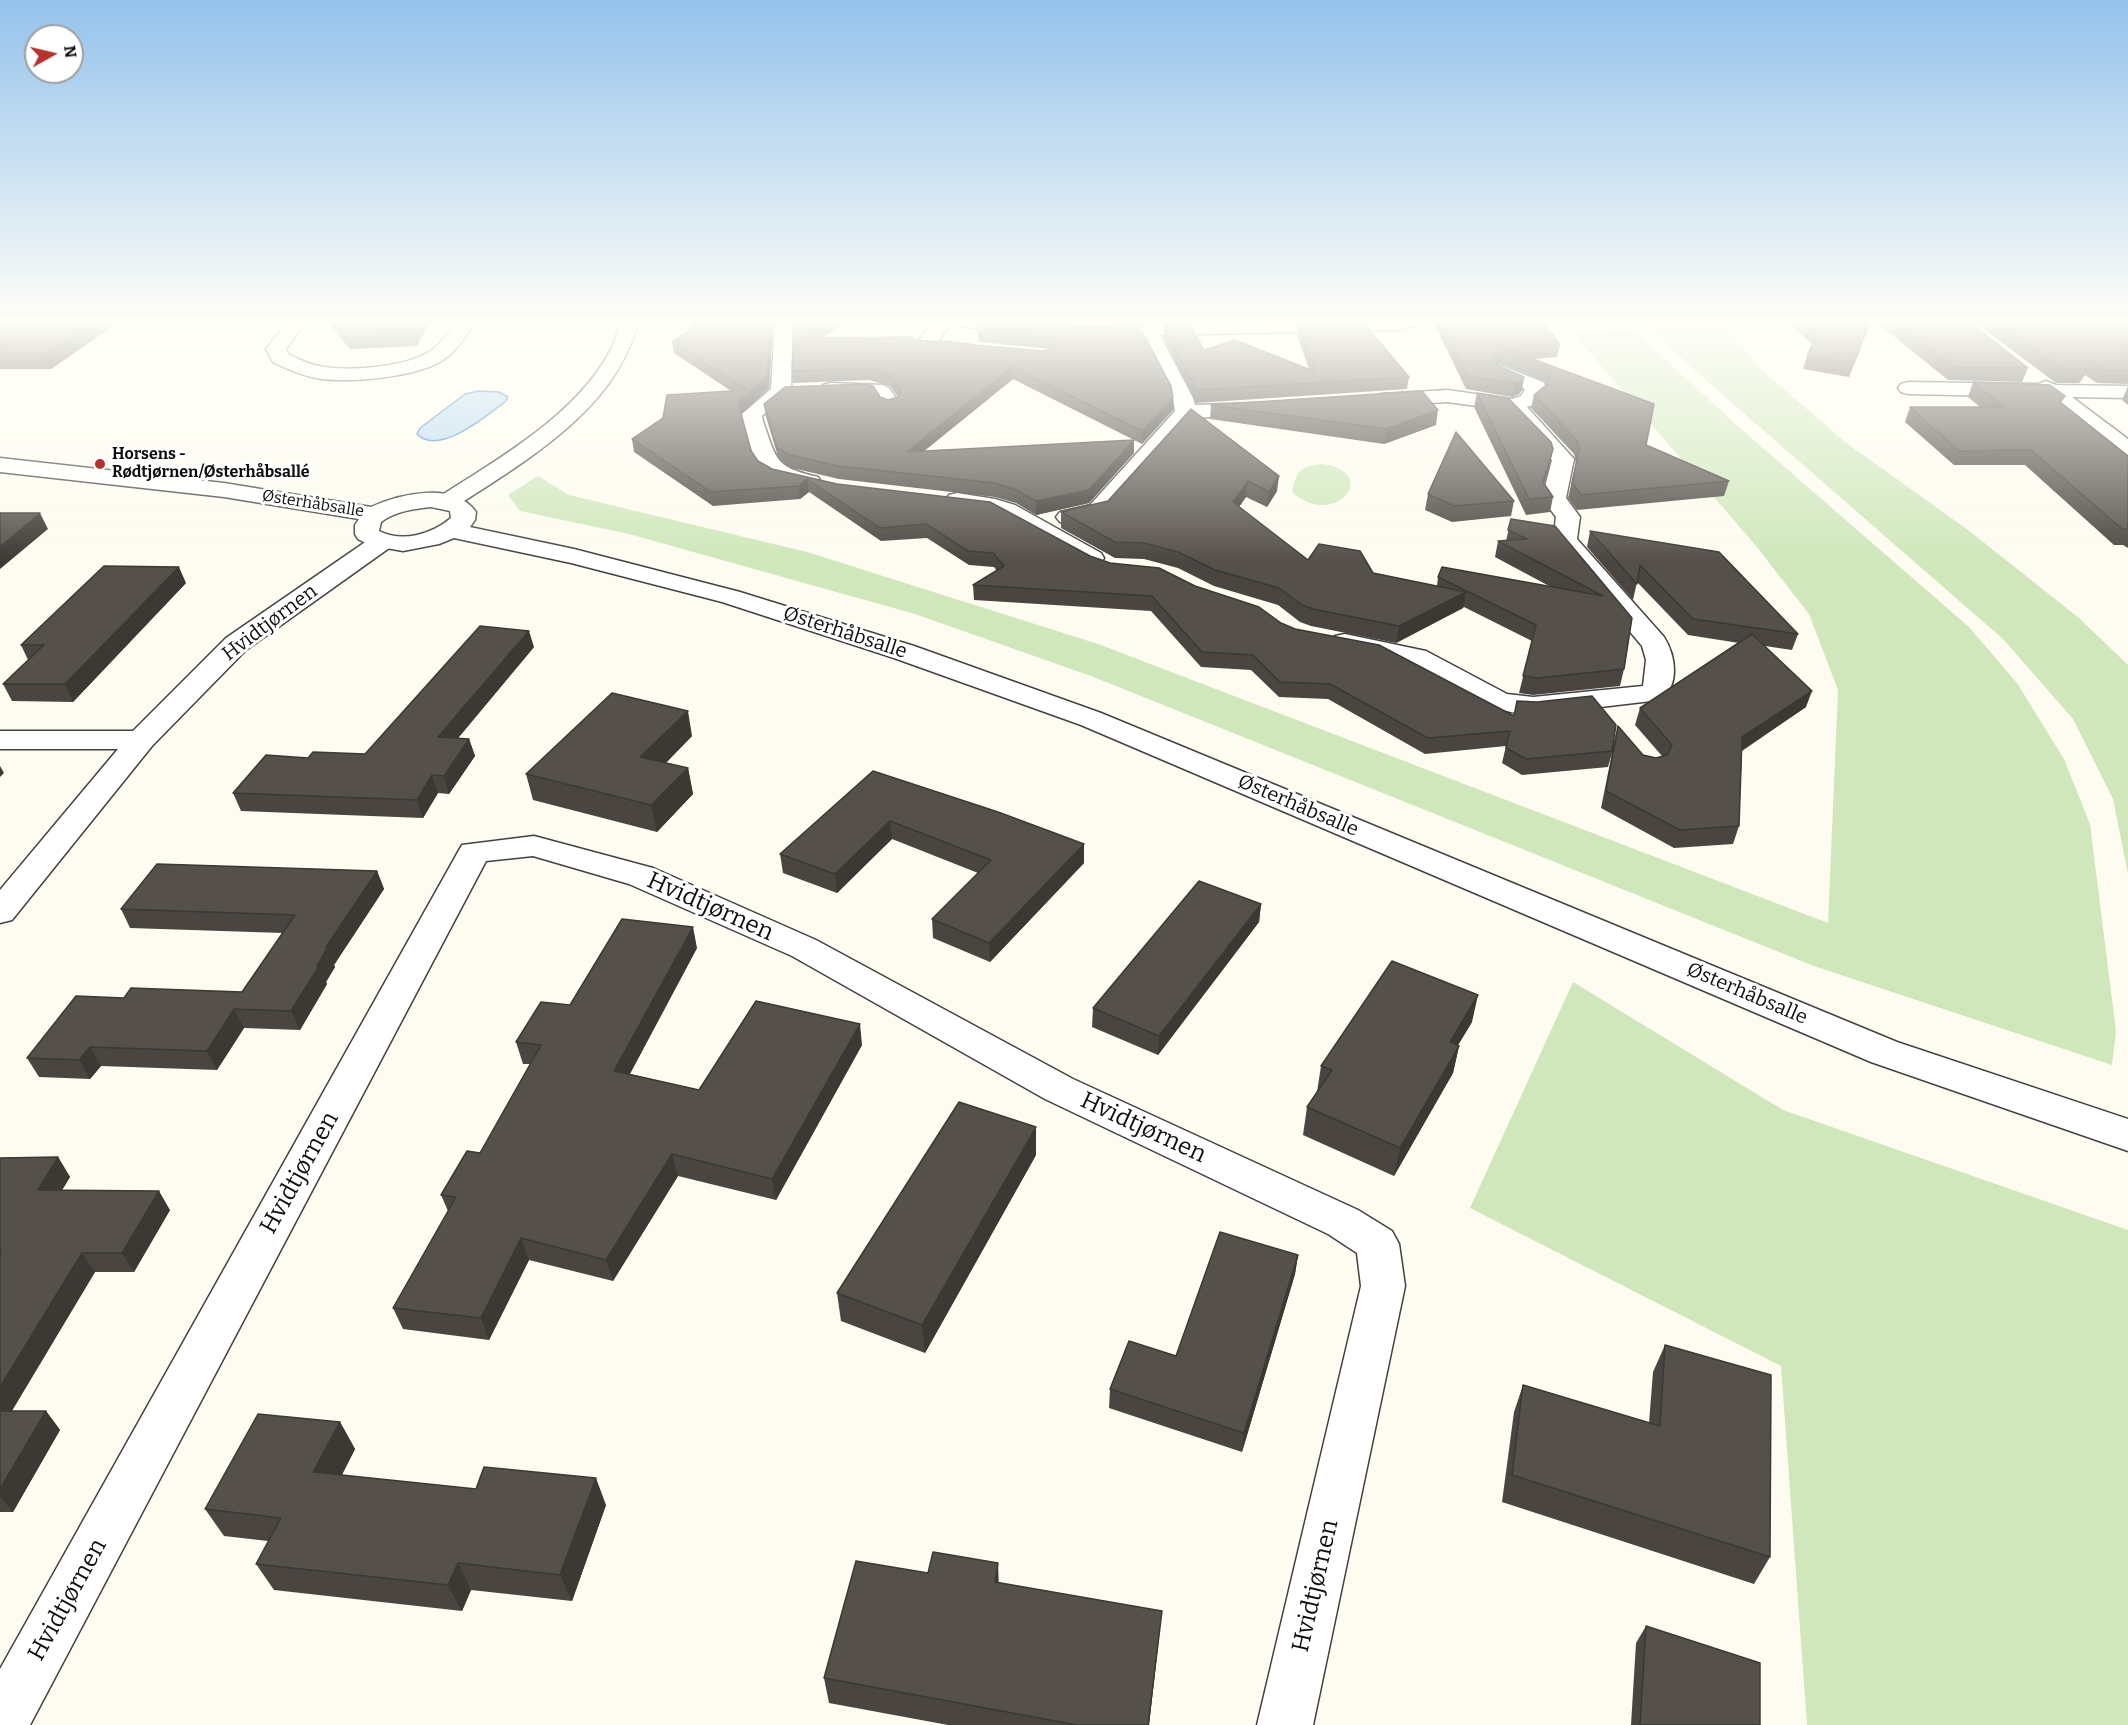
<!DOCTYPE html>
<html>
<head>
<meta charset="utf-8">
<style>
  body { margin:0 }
  #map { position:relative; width:2128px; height:1725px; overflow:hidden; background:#fefcf0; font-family:Bitter,serif }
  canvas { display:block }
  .north { position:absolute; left:24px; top:24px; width:60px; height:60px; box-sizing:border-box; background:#fff; border:2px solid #9f9f9f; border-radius:50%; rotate:82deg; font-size:16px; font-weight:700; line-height:24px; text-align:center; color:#0e0e0e }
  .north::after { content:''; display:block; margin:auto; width:21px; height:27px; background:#b6322e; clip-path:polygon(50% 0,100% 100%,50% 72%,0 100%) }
</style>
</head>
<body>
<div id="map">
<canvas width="2128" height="1725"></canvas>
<div class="north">N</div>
</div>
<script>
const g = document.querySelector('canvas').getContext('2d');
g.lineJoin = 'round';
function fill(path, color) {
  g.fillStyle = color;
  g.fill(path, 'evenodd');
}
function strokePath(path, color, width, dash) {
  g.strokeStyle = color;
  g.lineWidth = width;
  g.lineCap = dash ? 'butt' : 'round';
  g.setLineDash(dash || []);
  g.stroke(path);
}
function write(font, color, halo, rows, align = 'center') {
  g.font = font + ' Bitter,serif';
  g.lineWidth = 6;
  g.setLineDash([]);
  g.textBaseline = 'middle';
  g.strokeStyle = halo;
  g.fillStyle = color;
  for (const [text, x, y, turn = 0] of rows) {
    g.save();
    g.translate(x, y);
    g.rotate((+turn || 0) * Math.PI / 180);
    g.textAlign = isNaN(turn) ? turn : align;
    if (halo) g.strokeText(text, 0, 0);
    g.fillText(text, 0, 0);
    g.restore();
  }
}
fill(new Path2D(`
  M1642,321H1721L1762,370L1845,442L1968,530L2079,618L2128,665V874L2113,799L2073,719L2003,639L1700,375Z
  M1634,331L1741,429L1969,627L2017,683L2064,759L2090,824L2116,1031L2112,1065L1814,966L1091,676L915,614L629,534L520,511L508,495L538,476L569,495L807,552L1098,644L1828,923L1838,690L1809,614L1756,546L1572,332Z
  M1321,464C1383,471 1335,531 1292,492C1297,471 1299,466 1321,464Z
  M1573,982L1783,1110L2128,1230V1725H1807L1781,1366L1470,1208Z`), '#cfe7bb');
const water = new Path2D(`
  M478,391L499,392L508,397L506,401C489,414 439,457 417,434L420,428L465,394Z`);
fill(water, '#b7d8f2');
strokePath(water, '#4388c5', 1.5);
const minor = new Path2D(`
  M288,321H306L286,349L288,354C298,359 308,364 319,366C346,372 405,367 429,352C440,345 450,332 457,321H475C467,335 457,351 443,360C417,377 352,383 321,379C304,376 288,370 273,362L266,349Z
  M620,321H638C618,409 525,461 455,507L447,509L439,507L435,502L439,497C498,459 580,413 612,347C616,339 618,330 620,321Z
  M775,321H793L791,391L762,416L763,421C777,461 775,467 818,477L821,482L818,487L810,489L775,479L761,469L754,456L741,421L742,414L771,389Z
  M934,321H953L938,341L971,345L974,349L971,353L964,355L917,350L914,346Z
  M958,321H1016L1028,323L1030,327L1028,331L1021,333L967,327L960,325Z
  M1294,321H1420L1418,325L1398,330L1160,335L1193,398L1195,405L1255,403L1262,405L1265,409L1262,413L1255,415L1192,418L1106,515C1093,522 1075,526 1060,522L1056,517L1060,512L1090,505L1175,411L1173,398L1141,336L1097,337L1090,335L1088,331L1090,327Z
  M1502,366L1543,382L1546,386L1537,404L1527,407L1574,459L1566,498L1580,517L1577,539L1664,637C1676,656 1680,686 1660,700L1533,715C1480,712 1454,683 1409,664C1387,655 1359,654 1335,648L1331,642L1335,636L1345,634L1426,651L1507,694L1533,697L1643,686L1646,660L1642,646L1553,540L1556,517L1542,498L1552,460L1507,410L1447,402L1381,406L1374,404L1371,400L1374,396L1381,394L1447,390L1512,399L1521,396L1525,389L1495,376L1492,372L1495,368Z
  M2046,381L2056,385L2128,386V398L2072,397L2128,439V456L2120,454L2046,397L1908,394L1901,392L1898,388L1901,384L1908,382L2038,384Z
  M830,383L883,385L889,388L900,404L897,408C882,412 882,403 872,395L823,393L820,389L823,385Z
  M957,493L995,499L1015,505L1101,553L1104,558L1101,563L1092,565L1083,563L999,515L949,505L945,500L949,495Z
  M383,534L392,536L395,541L392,546L246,650L152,746L12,920L0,923V890L118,749H0V731H133L226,638L374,536Z
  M534,836L653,868L816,940L1073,1079L1358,1210L1392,1231L1399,1244L1405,1286L1313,1725H1257L1361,1286L1357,1253L1328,1234L1045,1099L792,956L629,884L533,856L486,861L30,1725H0V1669L458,852L462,845Z`);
const tertiary = new Path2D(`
  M0,458L224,483L371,507C400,494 454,481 476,512L475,520L470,527L574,549L740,592L914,646L1101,713L1897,1042L2128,1119V1151L1871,1062L1081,725L894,658L722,602L571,563L454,538L439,544L403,551L369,545L358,539L355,534V525L359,519L224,497L0,472ZM431,507L450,511L451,518C432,534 403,543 379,531L381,522C396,511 413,509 431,507Z`);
strokePath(minor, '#414141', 3);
strokePath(tertiary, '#414141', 3);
fill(minor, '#fff');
fill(tertiary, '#fff');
fill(new Path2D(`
  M0,321H120L51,369H0Z
  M326,321H430L417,346L350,349Z
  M773,321L769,388L741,413L751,451L758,461L772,469L1090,556L1110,563L1195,586L1281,623L1514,716L1613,747L1618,726L1643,755L1656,758L1662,756L1635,725L1640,708L1739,643L1688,635L1637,582L1633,600L1587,547L1590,531L1798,634L1792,650L1765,646L1806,707L1742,751L1739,826L1733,844L1674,848L1601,808L1612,753L1608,767L1522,775L1502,763L1506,746L1425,754L1328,699L1279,697L1251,670L1201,667L1151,611L974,600L973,585L997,571L994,567L969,565L927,538L881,541L809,492L800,499L713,506L634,452L632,439L731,391L674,353L672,342Z
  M794,321H847L822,338L916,340L1043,351L1051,349L980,342L976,330V321H1009L1074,326L1173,398V410L1142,444L1013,379L924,451L1134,453L1089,503L1036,515L1016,503L995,497L839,479L792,468L779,460L766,417L764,404L880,397L888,400L898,397L890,386L869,380L793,383L792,371Z
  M1097,321H1181V322Z
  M1433,321H1543L1560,345L1557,357L1534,359L1654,404L1646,445L1729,481L1724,496L1577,510L1568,498L1576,464L1574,454L1531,408L1534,395L1546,385L1545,381L1501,364L1497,365L1524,377L1522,390L1519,394L1512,397L1466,389Z
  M1786,321H1871L1849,377L1803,369L1807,356L1812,344Z
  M1875,321H1968L2028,368L2022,382L1948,380Z
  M1973,321H2128V384L2097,383L2085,375L2079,383H2056Z
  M1298,323L1409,377L1407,389L1196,403L1164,338V326L1204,350L1309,369L1297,335Z
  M1973,382L2062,403L2128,456V548L2123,545H2114L2025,465H1954L1905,422L1910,407H1980L1968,397Z
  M2128,386V405L2122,400Z
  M1477,393L1550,464L1544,483L1553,497L1550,512L1526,515L1474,407Z
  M1211,405L1436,425L1384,444L1210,419Z
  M1191,409L1277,491L1267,507L1246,497L1239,507L1308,560L1437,586L1438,577L1551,587L1495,557L1498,541H1506L1511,519L1632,618L1624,669L1620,686L1533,695L1519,693L1532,641L1464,607L1463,608L1396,643L1311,626L1300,622L1278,605L1214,586L1178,568L1144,559L1115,558L1061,528V512L1108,501Z
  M1428,494L1514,501L1511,516L1452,522L1425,510Z
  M186,583L73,702L12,701L3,684L28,660L21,645Z
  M534,647L458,738L469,739L475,756L449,794L438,793L423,818L241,811L233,793L308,758L365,754Z
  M692,736L666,763L688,768L693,794L657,832L533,800L526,774Z
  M873,771L1084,863L990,962L933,938L932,919L978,873L892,839L837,893L783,873L780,854Z
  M377,871L384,889L334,965L335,967L326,982L327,984L300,1030L244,1028L217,1070L101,1066L90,1079L39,1077L27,1058L124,998L242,992L283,933L130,928L121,909Z
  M1261,904L1259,922L1158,1055L1092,1027L1093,1008Z
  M697,948L630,1074L699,1090L862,1045L776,1200L678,1176L613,1281L529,1260L489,1340L403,1329L393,1308L448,1211L441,1195L480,1153L530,1064H523L516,1042L570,1005Z
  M1472,1022L1458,1045L1459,1046L1453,1073L1394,1176L1303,1135L1307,1107L1317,1092L1321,1066Z
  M1036,1155L925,1353L841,1321L837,1293Z
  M58,1157L70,1177L62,1190L170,1210L134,1272H95L12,1411H46L60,1430L13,1512H0V1158Z
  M1298,1255L1295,1274L1242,1452L1109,1408L1110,1389L1176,1356Z
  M1665,1345L1770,1557L1754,1584L1502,1502L1514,1412L1523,1385L1649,1423L1653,1372Z
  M340,1422L355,1449L342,1475L606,1505L572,1601L471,1590L462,1611L274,1590L256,1564L268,1541L224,1536L205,1509Z
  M928,1573L999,1583L1159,1637L1149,1725H948L829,1703L824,1678Z
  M1646,1626L1760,1725H1631L1636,1643Z`), '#4a4540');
fill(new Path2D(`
  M96,321H120L51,369L45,355Z
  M419,321H430L417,346L414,333Z
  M771,321H773L769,388L740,415L738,402L767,376Z
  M829,321H847L805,350L804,338Z
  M1870,321H1871L1849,377L1854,363Z
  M1504,351L1501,364L1493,367V360L1496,354Z
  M2091,361L2085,375L2079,383L2085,369Z
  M1012,367L1013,379L907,465V452Z
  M1524,377L1522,390L1519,394L1512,397L1514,383Z
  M1173,398V410L1142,444V431Z
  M1438,410L1436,425L1384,444L1386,429Z
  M1134,440V453L1089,503L1036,515V501Z
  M1553,449L1550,464L1540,497L1543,482Z
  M1279,476L1277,491L1267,507L1269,492Z
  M807,479L809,492L800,499L799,486Z
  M1248,481L1246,497L1231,518L1233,502Z
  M40,513L48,529L0,569V547Z
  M179,567L186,583L73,702L65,684Z
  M1466,592L1463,608L1396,643L1399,626Z
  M529,631L534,647L444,755L438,737Z
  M1812,691L1806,707L1736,754L1742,737Z
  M688,711L692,736L646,783L640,757Z
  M469,739L475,756L449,794L444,776Z
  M0,766L4,773L0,777Z
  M688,768L693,794L657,832L651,805Z
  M432,775L438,793L423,818L417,800Z
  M890,821L892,839L837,893L835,874Z
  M1084,844V863L990,962L989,943Z
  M377,871L384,889L334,965L335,967L326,982L327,984L300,1030L291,1011L326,947Z
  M1261,904L1259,922L1158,1055L1159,1036Z
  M693,927L697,948L620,1092L614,1071Z
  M1478,995L1472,1022L1443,1070L1450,1042Z
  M234,1009L244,1028L217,1070L207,1051Z
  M860,1024L862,1045L776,1200L772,1179Z
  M1459,1046L1453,1073L1394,1176L1400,1148Z
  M90,1047L101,1066L90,1079L79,1060Z
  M1036,1127V1155L925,1353L922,1325Z
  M672,1154L678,1176L613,1281L606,1260Z
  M58,1157L70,1177L50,1210L38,1190Z
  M159,1191L170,1210L134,1272L122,1253Z
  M521,1238L529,1260L489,1340L481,1318Z
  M82,1253L95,1272L0,1430V1387Z
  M1298,1255L1295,1274L1242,1452L1244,1433Z
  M46,1411L60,1430L13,1512L0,1497V1489Z
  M340,1422L355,1449L329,1499L313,1472Z
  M596,1478L606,1505L572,1601L560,1575Z
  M458,1563L471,1590L462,1611L448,1585Z
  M998,1563L999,1590L995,1582Z
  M1162,1611L1149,1725H1148Z`), '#3c3834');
const building = new Path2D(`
  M0,321H96L45,355H0Z
  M333,321H419L414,333L346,336Z
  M693,321H771L767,376L738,402L751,451L758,461L772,469L837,484L990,502L1090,556L1110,563L1159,568L1195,586L1259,607L1281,623L1295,629L1379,645L1514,716L1517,701L1537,702L1592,696L1616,725L1612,751L1526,759L1506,748L1510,731L1428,738L1330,684L1280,682L1253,655L1202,652L1152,596L973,585L1004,566L993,553L968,551L926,524L880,528L807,479L799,486L711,492L632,439L663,418L667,395L747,390L672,342L691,330Z
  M794,321H829L804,338L912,337L916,340L1043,351L1051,349L1055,345L1051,337L980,330L976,321H1009L1074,326L1140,327L1171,386L1173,398L1142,431L1012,367L907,452L1134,440L1089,490L1036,501L1016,490L995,483L838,466L790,455L777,448L764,404L785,387L866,384L873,386L880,397L888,400L898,397L901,390L889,374L868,368L792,371Z
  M1362,321L1409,377L1197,390L1164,326L1190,325L1204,350L1235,340L1316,372L1298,323Z
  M1441,321H1543L1560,345L1506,349L1654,404L1646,445L1729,481L1581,495L1572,483L1579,450L1577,440L1534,395L1546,385L1551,374L1548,367L1504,351L1496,354L1493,360L1497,365L1524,377L1522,381L1514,383L1468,376Z
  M1805,321H1870L1854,363L1807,356L1818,332Z
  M1895,321H1968L2028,368L1953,367Z
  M1995,321H2128V370H2103L2091,361L2085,369H2062Z
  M1973,382L2050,385L2065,396L2060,402L2128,456V529H2122L2031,450L1959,451L1910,407H2004Z
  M1422,391L1438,410L1386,429L1211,405Z
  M1477,393L1508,398L1551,442L1553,449L1543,482L1553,497L1529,499Z
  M1191,409L1279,476L1269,492L1248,481L1233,502L1308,560L1319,544L1360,551L1373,573L1466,592L1399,626L1313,609L1302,605L1279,588L1215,570L1178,552L1144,543L1115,542L1061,512L1108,501Z
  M1456,432L1514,501L1454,506L1428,494Z
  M0,513H40L0,547Z
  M1511,519L1555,526L1632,618L1624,669L1537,678L1523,676L1536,625L1438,577L1442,567L1603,596L1498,541L1527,539L1508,530Z
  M1590,531L1719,552L1798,634L1693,619L1640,565L1637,584Z
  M104,566L179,567L65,684H3L44,645H21Z
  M480,626L529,631L438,737L469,739L444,776L432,775L417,800L233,793L266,755L308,758L313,752L365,754Z
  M1752,634L1812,691L1742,737L1739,826L1680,830L1606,791L1618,726L1643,755L1656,758L1667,755L1672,745L1640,708Z
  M612,693L688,711L640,757L688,768L651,805L526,774Z
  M873,771L998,812L1084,844L989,943L932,919L991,860L890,821L835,874L780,854Z
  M157,864L377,871L326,947L327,948L317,966H319L291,1011L234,1009L207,1051L90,1047L79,1060L27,1058L76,996L124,998L131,988L242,992L295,915L121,909Z
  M1199,881L1261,904L1159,1036L1093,1008Z
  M622,919L693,927L614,1071L699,1090L756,1001L860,1024L772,1179L672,1154L606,1260L521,1238L481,1318L393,1308L456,1197L441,1195L467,1151L480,1153L541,1045L516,1042L541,1002L570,1005Z
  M1392,961L1478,995L1450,1042L1459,1046L1400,1148L1307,1107L1332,1070L1321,1066Z
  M959,1102L1036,1127L922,1325L837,1293Z
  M58,1157L38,1190L159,1191L122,1253H82L0,1387V1255L1,1253H0V1158Z
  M1220,1232L1298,1255L1244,1433L1110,1389L1129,1341L1176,1356Z
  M1665,1345L1771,1375L1770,1557L1512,1475L1523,1385L1660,1426Z
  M0,1411H46L0,1489Z
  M258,1414L340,1422L313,1472L476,1489L484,1467L596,1478L560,1575L458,1563L448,1585L256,1564L281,1518L205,1509Z
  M933,1552L998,1563L995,1582L1162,1611L1148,1725H1077L824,1678L856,1561L928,1573Z
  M1646,1626L1760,1663V1725H1640Z`);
fill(building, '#56504b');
strokePath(building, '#3c3834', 1.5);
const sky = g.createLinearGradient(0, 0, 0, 562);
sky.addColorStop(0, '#94c2ec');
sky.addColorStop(0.57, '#fffef8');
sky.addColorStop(1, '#fffef800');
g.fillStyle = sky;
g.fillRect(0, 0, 2128, 562);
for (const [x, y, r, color] of [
  [100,464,6,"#b6322e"]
]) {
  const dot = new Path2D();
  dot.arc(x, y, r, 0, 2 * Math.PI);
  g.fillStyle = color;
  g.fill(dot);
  strokePath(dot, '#fff', 2);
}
write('bold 16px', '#0e0e0e', '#fff', [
  ["Horsens -",112,455],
  ["Rødtjørnen/Østerhåbsallé",112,473]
], 'left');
write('16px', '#0e0e0e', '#fff', [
  ["Østerhåbsalle",313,504,9]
]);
write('20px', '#0e0e0e', '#fff', [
  ["Hvidtjørnen",270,623,-37],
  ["Østerhåbsalle",845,633,18],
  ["Østerhåbsalle",1298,806,23],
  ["Østerhåbsalle",1747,994,23]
]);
write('24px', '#0e0e0e', '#fff', [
  ["Hvidtjørnen",710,907,24],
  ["Hvidtjørnen",1143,1128,25],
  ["Hvidtjørnen",300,1173,-61],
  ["Hvidtjørnen",1316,1586,-77],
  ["Hvidtjørnen",68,1600,-61]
]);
</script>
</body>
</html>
